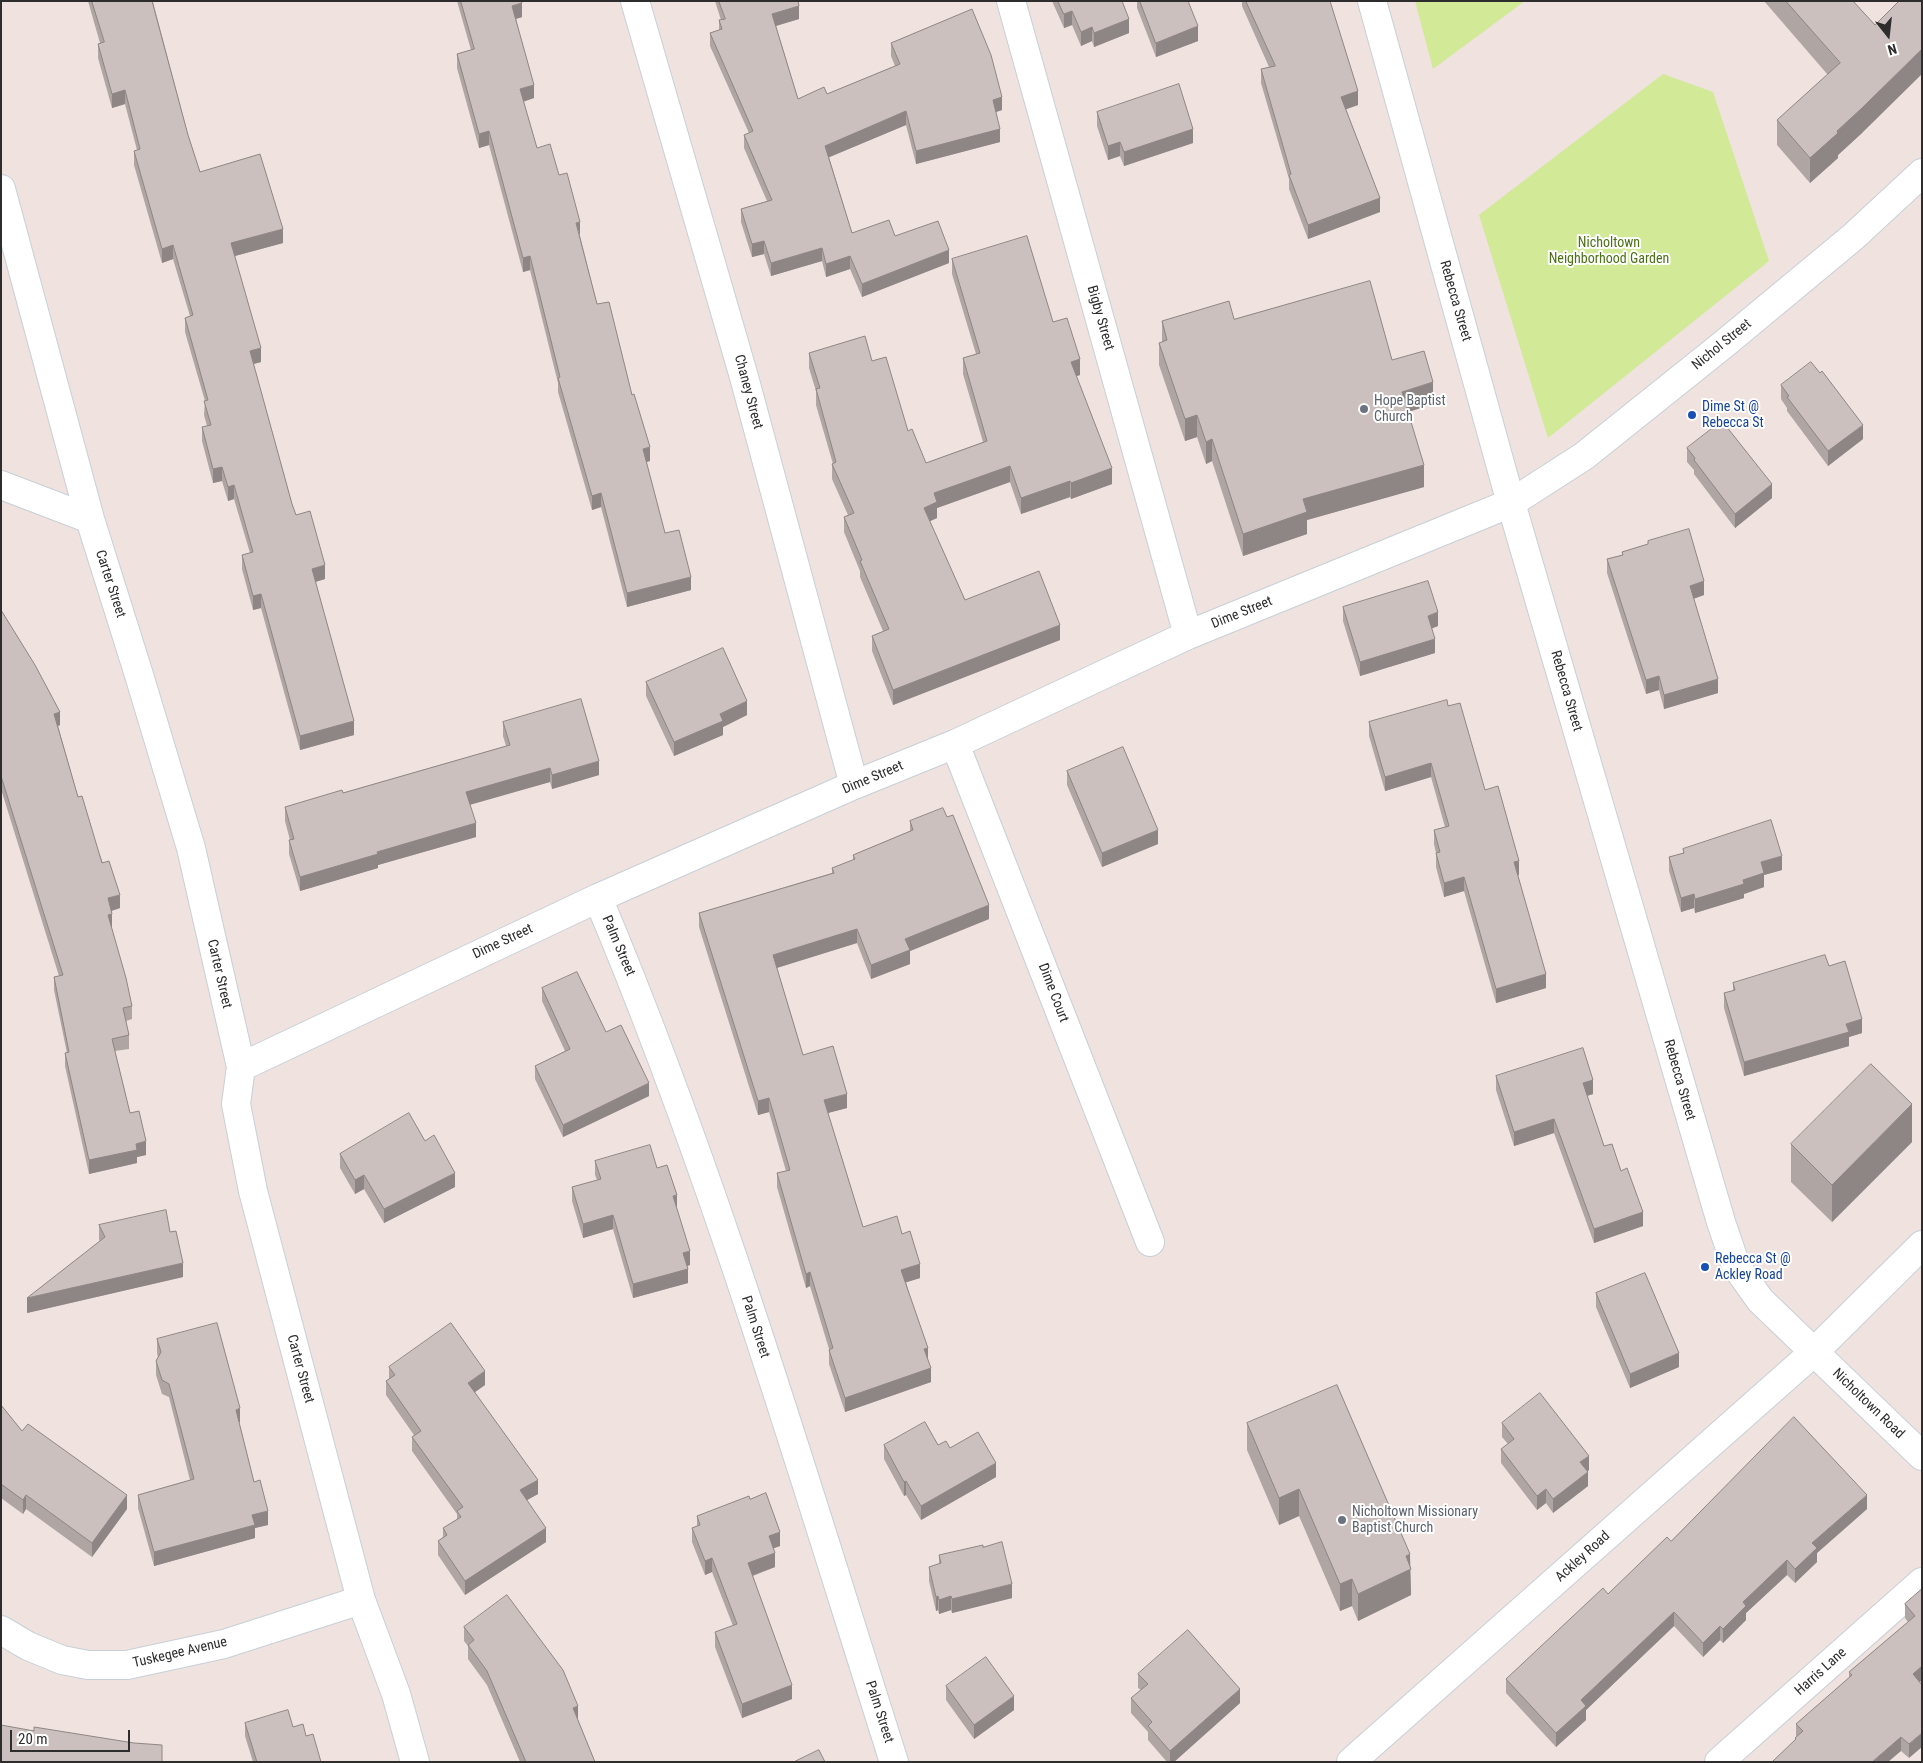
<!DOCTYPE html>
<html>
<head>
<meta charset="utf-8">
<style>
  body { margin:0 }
  #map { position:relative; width:1923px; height:1763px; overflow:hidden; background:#efe2df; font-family:"Roboto Condensed",sans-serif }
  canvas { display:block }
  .frame { position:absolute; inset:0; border:2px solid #2d2d2d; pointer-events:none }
  .north { position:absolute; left:1863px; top:10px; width:50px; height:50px; -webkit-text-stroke:4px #fff; paint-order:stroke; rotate:164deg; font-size:14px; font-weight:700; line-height:20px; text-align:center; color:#2d2d2d }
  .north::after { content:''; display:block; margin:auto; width:18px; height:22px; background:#2d2d2d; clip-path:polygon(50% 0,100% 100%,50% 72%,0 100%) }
  .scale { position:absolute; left:10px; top:1730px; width:120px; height:22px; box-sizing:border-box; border:2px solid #2d2d2d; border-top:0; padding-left:6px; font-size:15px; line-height:18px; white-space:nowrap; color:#2d2d2d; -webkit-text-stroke:4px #fff; paint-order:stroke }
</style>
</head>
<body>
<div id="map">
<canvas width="1923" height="1763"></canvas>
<div class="frame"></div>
<div class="north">N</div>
<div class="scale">20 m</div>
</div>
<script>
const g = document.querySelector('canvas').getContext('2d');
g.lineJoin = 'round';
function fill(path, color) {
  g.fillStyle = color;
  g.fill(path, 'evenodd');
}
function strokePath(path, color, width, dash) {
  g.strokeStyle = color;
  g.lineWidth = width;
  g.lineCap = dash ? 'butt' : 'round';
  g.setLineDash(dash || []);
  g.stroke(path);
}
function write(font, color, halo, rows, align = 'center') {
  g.font = font + ' "Roboto Condensed",sans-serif';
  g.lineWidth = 4;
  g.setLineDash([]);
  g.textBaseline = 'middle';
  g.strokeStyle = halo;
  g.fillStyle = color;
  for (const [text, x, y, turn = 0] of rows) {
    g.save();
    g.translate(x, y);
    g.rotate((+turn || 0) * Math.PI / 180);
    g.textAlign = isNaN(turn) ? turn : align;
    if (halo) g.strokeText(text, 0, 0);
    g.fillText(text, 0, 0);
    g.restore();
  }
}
fill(new Path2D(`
  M1415,1H1525L1433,69Z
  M1663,74L1713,92L1769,261L1548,438L1479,215Z`), '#d2e998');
const street = new Path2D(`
  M635,1L744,377L854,785
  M1011,1L1188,635
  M1372,1L1511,503L1721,1222L1736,1266L1760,1300L1922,1456
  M1,189L90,519L139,675L191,848L241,1067L236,1104L253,1191L361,1600L396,1694L415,1762
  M1,485L90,519
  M955,744L1150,1242
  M598,898C716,1178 802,1472 894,1762
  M241,1067L598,898L854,785L955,744L1188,635L1511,503L1584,456L1724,344L1853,237L1922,173
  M1,1630L28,1646L62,1660L88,1665H127L224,1644L361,1600
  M1351,1762L1814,1352L1922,1245
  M1719,1762L1922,1582`);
strokePath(street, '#c7d0d7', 30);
strokePath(street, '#fff', 28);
fill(new Path2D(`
  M88,1H154L153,2L188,135L200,172L283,243L235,256L261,362L253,364L292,504L296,515L325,579L315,582L354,735L300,750L261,608L253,610L242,569V555L250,553L234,499L228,501L222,481L213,483L202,441V427L207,426L204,415L205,401L185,332V318L190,316L173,259L162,263L134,165V151L137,150L125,104L112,108L98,58V44L100,43Z
  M457,1H521L522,17L516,19L534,98L523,101L537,148L559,175L580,236L597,304L632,395L650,461L646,462L665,533L691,590L627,607L601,507L592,510L558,392V383L530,270L523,272L489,145L479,148L457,68V54L471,50Z
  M715,1H798L799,19L776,26L798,99L827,94L895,66L891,56V43L1002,110L996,112L1000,142L916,164L906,125L829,157L852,233L895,236L949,263L862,297L850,269L826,277L822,261L771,276L764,254L752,257L741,222V209L767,201L744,148V135L749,133L710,46V33L719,30V20H721Z
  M1052,1H1122L1129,33L1094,47L1092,41L1081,46L1072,25L1064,28Z
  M1137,1H1188L1198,41L1156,57L1137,8Z
  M1242,1H1330L1358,105L1346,109L1380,212L1308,239L1289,189V179L1261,83V69L1269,67L1242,6Z
  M1764,1H1853L1862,133L1838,155V158L1810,183L1777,145V120L1828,75Z
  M1097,112L1193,143L1124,166L1120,156L1108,160L1097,126Z
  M952,259L1053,322L1080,375L1076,376L1112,484L1071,499L1070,497L1021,514L1010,482L937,508V518L929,521L965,600L1060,640L893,705L872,651V636L883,631L860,577V571L844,532V517L848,515L832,479V464H833L816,405V391L809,368V353L872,361L908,431L926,463L983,442L963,374V358L976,354L952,274Z
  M1234,319L1392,360L1433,404L1408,412L1424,487L1307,520V534L1243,556L1212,461L1206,464L1197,437L1185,441L1159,365V343L1162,342V321Z
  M1781,385L1863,439L1828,466L1787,411V408L1781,399Z
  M1687,448L1772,498L1735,528L1694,474V470L1687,462Z
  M1648,541L1704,595L1693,599L1718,693L1664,709L1659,690L1646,694L1607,573V559L1622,555V552L1648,544Z
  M1343,607L1438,626L1432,628L1435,653L1360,676L1343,621Z
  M1,610L60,725L58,726L78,797L120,908L111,911L112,927H111L132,1006V1019L126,1021L129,1035V1049L115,1051L130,1113L146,1155L137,1157V1163L89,1174L65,1066V1053H67L54,990V977L59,976L1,789Z
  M646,682L747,715L723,727V735L674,756L646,696Z
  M1448,706L1485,790L1519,875H1518L1546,988L1496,1003L1464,891L1444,897L1436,867V853L1434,844V830L1445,827L1431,777L1385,791L1369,736V722Z
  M503,722L599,775L552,789L550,782L470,804L476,837L378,865V868L300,891L289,854V840H290L285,821V807L343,793L506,746L503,736Z
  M1067,771L1158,844L1102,867L1067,785Z
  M910,821L989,919L910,951V964L871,979L857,943L777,968L803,1055L847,1108L828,1113L863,1227L902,1234L920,1278L906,1282L928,1361L931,1382L845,1412L829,1364V1349L810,1286L806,1288L777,1187V1173L786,1171L769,1112L758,1115L699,927V913L832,873V868L853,860V855L910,831Z
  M1683,849L1782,870L1764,875V887L1744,894V898L1695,913L1694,908L1681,912L1669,871V857L1683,853Z
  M1829,966L1862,1033L1849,1037V1046L1744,1076L1724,1008V993L1733,991V983Z
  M542,988L606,1032L649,1096L563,1137L535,1079V1066L565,1051L542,1001Z
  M1496,1076L1593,1094L1587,1096L1604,1146L1621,1171L1643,1226L1594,1243L1554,1133L1514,1146L1496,1090Z
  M425,1141L455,1187L384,1223L364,1189L355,1194L340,1168V1154Z
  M1912,1142L1832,1222L1791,1182V1144Z
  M595,1161L657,1168L677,1209L690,1265L687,1266L688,1283L633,1298L613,1229L583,1238L572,1201V1187L597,1180L595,1175Z
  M99,1225L183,1277L27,1313L100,1242L99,1239Z
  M1596,1293L1679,1367L1630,1388L1596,1307Z
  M157,1339L240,1422H239L254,1482L268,1525L255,1528V1538L154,1566L138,1508V1495L190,1480L169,1397L162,1394L156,1375V1361L158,1357L157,1353Z
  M389,1367L485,1385L475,1392L538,1494L527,1500L546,1542L465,1595L438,1555V1541L443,1537V1528L457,1519V1514L412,1451V1437L414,1435L386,1395V1381L389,1379Z
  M1,1405L22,1431L127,1509L92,1557L26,1509L23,1514L1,1498Z
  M1247,1423L1410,1567L1411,1595L1358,1621L1352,1606L1340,1611L1299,1516L1279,1525L1247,1450Z
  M1502,1423L1589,1470L1587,1471L1588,1486L1553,1513L1546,1503L1537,1510L1501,1463V1449L1508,1444L1502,1437Z
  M884,1445H938L950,1448L996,1477L921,1520L906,1495L904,1496L884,1459Z
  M750,1499L780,1546L774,1548L775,1567L753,1576L792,1699L742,1718L715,1647V1632L733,1626L712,1572L705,1575L692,1542V1528L697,1526V1516Z
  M1867,1509L1817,1553V1562L1795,1583L1787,1575L1746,1613V1620L1723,1643L1720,1640L1703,1657L1674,1626L1586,1710V1720L1556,1747L1506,1693V1679L1671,1541Z
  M939,1555L1012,1598L952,1613L951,1610L939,1614L938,1610L936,1611L929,1581V1567L939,1564Z
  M1922,1589V1680L1920,1682L1909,1758L1901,1751L1795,1740V1738L1796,1737V1724L1849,1678V1672L1908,1622L1905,1618V1604Z
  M464,1627L578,1720L595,1762H520L487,1685L468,1659V1646L464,1641Z
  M1138,1674L1240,1703L1174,1762H1167L1148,1740V1732L1131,1713V1698L1141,1690L1138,1688Z
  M946,1686L1014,1710L974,1739L946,1700Z
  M245,1723L293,1727L306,1736L321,1762H253L245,1736Z`), '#afa5a3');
fill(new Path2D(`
  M522,3V17L512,20V6Z
  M799,6V19L772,27V14Z
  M1072,11V25L1064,28V14Z
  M1129,19V33L1094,47V33Z
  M1198,26V41L1156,57V43Z
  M1092,27V41L1081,46V32Z
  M1922,49V74L1862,133L1838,155V158L1810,183V158Z
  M534,85V98L520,103V89Z
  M125,90V104L112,108V94Z
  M1358,91V105L1341,111V97Z
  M1002,97V110L993,113V100Z
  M906,111V125L825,159V146Z
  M1000,129V142L916,164V151Z
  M1193,129V143L1124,166V152Z
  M489,131V145L479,148V134Z
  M1120,142V156L1108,160V146Z
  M1380,198V212L1308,239V225Z
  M580,222V236L576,223Z
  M283,229V243L231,257V243Z
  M764,241V254L752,257V244Z
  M173,245V259L162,263V249Z
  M822,248V261L771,276V263Z
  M949,250V263L862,297V284Z
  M530,256V270L523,272V258Z
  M850,256V269L826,277V264Z
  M261,348V362L250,365V351Z
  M1080,359V375L1071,378V362Z
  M1433,382V404L1402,414V392Z
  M1197,415V437L1185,441V419Z
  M1863,425V439L1828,466V451Z
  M1212,439V461L1206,464V442Z
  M650,447V461L643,463V449Z
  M1424,465V487L1307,520V534L1243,556V534L1303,499Z
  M1010,466V482L937,508V518L924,524V508L934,493Z
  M222,467V481L213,483V469Z
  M1112,468V484L1071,499V483Z
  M1070,481V497L1021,514V498Z
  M1772,484V498L1735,528V514Z
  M234,485V499L228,501V487Z
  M601,493V507L592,510V496Z
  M325,565V579L312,583V569Z
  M691,577V590L627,607V593Z
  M1704,581V595L1690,600V586Z
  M261,594V608L253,610V596Z
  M1438,612V626L1428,630V616Z
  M1060,625V640L893,705V690Z
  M1435,639V653L1360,676V662Z
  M1659,676V690L1646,694V680Z
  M1718,679V693L1664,709V695Z
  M747,701V715L723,727V735L674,756V742L720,714Z
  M60,712V725L54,728V714Z
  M354,721V735L300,750V736Z
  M599,761V775L552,789V775Z
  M1431,763V777L1385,791V777Z
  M550,768V782L466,806V792Z
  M476,823V837L378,865V868L300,891V877L377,852Z
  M1158,830V844L1102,867V853Z
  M1782,856V870L1764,875V887L1744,894V898L1695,913V899L1743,880L1761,862Z
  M1519,861V875L1514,876V862Z
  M1464,877V891L1444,897V883Z
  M1694,894V908L1681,912V898Z
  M120,895V908L108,912V898Z
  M989,905V919L910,951V964L871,979V965L905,939Z
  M112,914V927L108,928V915Z
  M857,929V943L773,969V955Z
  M1546,974V988L1496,1003V989Z
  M1862,1019V1033L1849,1037V1046L1744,1076V1062L1846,1024Z
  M1593,1080V1094L1583,1097V1083Z
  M649,1083V1096L563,1137V1125Z
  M847,1094V1108L824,1114V1100Z
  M769,1098V1112L758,1115V1101Z
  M1912,1104V1142L1832,1222V1185Z
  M1554,1119V1133L1514,1146V1132Z
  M146,1141V1155L137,1157V1163L89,1174V1160Z
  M455,1173V1187L384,1223V1209Z
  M364,1175V1189L355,1194V1180Z
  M677,1195V1209L673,1196Z
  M1643,1212V1226L1594,1243V1229Z
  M613,1215V1229L583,1238V1224Z
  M690,1251V1265L683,1267V1253Z
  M183,1263V1277L27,1313V1298Z
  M920,1264V1278L901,1284V1270Z
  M688,1269V1283L633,1298V1284Z
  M810,1272V1286L806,1288V1274Z
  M928,1348V1362L924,1349Z
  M1679,1353V1367L1630,1388V1374Z
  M931,1368V1382L845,1412V1398Z
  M485,1371V1385L468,1397V1383Z
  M240,1408V1422L236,1423V1410Z
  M1589,1456V1470L1580,1476V1462Z
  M996,1463V1477L921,1520V1506Z
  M1588,1472V1486L1553,1513V1499Z
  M538,1480V1494L520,1504V1490Z
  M906,1481V1495L904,1496V1482Z
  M1299,1489V1516L1279,1525V1498Z
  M1546,1489V1503L1537,1510V1496Z
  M26,1495V1509L23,1514V1500Z
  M127,1495V1509L92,1557V1543Z
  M1867,1495V1509L1817,1553V1562L1795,1583V1569L1812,1543Z
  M268,1511V1525L255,1528V1538L154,1566V1552L252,1515Z
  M546,1528V1542L465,1595V1581Z
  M780,1532V1546L769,1550V1536Z
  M775,1553V1567L748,1577V1563Z
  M1410,1554L1411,1595L1358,1621V1594L1406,1556Z
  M712,1558V1572L705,1575V1561Z
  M1787,1560V1575L1746,1613V1620L1723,1643V1629L1743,1602Z
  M1352,1579V1606L1340,1611V1584Z
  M1012,1584V1598L952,1613V1599Z
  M938,1596V1610L936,1611V1597Z
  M951,1596V1610L939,1614V1600Z
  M1674,1612V1626L1586,1710V1720L1556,1747V1733L1581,1700Z
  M1720,1626V1640L1703,1657V1643Z
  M1922,1666V1680L1913,1688V1674Z
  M792,1685V1699L742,1718V1704Z
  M1240,1689V1703L1174,1762H1170V1751Z
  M1014,1696V1710L974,1739V1725Z
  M578,1706V1720L573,1708Z
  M1922,1733V1747L1909,1758V1744Z
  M1901,1737V1751L1888,1762H1872Z`), '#8e8684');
const building = new Path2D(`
  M92,1H152L188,135L200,172L260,154L283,229L231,243L261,348L250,351L292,504L296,515L310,511L325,565L312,569L354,721L300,736L261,594L253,596L242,555L253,552L234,485L228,487L222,467L213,469L202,427L211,425L204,401L208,400L185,318L193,315L173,245L162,249L134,151L140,149L125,90L112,94L98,44L104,42Z
  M461,1H521L522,3L512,6L534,85L520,89L537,148L550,144L559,175L567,173L580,222L576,223L597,304L609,302L632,395L634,394L650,447L643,449L665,533L679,530L691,577L627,593L601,493L592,496L558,378L560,377L530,256L523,258L489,131L479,134L457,54L474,49Z
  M719,1H798L799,6L772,14L798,99L824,87L827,94L900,64L891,43L972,9L991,55L1002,97L993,100L1000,129L916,151L906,111L825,146L852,233L889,220L895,236L938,221L949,250L862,284L850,256L826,264L822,248L771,263L764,241L752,244L741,209L772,200L744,135L753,131L710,33L722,29L719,20L725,19Z
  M1058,1H1122L1129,19L1094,33L1092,27L1081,32L1072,11L1064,14Z
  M1140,1H1188L1198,26L1156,43Z
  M1246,1H1330L1358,91L1341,97L1380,198L1308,225L1289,175L1291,174L1261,69L1275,66Z
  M1786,1H1853L1875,25L1899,1H1922V49L1862,108L1837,131L1838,133L1810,158L1777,120L1840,63Z
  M1179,84L1193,129L1124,152L1120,142L1108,146L1097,112Z
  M1027,236L1053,322L1067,318L1080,359L1071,362L1112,468L1071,483L1070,481L1021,498L1010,466L934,493L937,502L924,508L965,600L1039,571L1060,625L893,690L872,636L889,629L860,561L862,560L844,517L854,513L832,464L836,462L816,389L820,388L809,353L865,336L872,361L886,357L908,431L912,429L926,463L987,441L963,358L980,353L952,259Z
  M1370,281L1392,360L1424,351L1433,382L1402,392L1424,465L1303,499L1307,512L1243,534L1212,439L1206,442L1197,415L1185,419L1159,343L1167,340L1162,321L1229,301L1234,319Z
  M1811,362L1820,373L1822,371L1863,425L1828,451L1787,397L1789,396L1781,385Z
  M1722,421L1772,484L1735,514L1694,460L1695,458L1687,448Z
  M1689,529L1704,581L1690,586L1718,679L1664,695L1659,676L1646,680L1607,559L1623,555L1622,552L1648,544V541Z
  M1428,581L1438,612L1428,616L1435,639L1360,662L1343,607Z
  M1,610L35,665L60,712L54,714L78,797L82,796L102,863L109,861L120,895L108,898L112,914L108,915L126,978L132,1006L123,1008L129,1035L112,1039L130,1113L139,1111L146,1141L136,1144L137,1150L89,1160L65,1053L69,1052L54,977L63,975L1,776Z
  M723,648L747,701L720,714L723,721L674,742L646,682Z
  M581,699L599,761L552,775L550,768L466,792L476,823L377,852L378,854L300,877L289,840L294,839L285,807L342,790L343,793L510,745L503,722Z
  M1447,700L1448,706L1460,703L1485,790L1498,786L1519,861L1514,862L1546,974L1496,989L1464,877L1444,883L1436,853L1440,852L1434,830L1449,826L1431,763L1385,777L1369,722Z
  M1123,747L1158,830L1102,853L1067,771Z
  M943,808L947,817L953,815L989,905L905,939L910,950L871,965L857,929L773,955L803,1055L833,1046L847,1094L824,1100L863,1227L897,1216L902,1234L910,1231L920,1264L901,1270L928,1348L924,1349L931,1368L845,1398L829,1350L833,1348L810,1272L806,1274L777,1173L790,1170L769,1098L758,1101L699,913L834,873L832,868L855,859L853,855L913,830L910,821Z
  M1771,820L1782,856L1761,862L1764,873L1743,880L1744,884L1695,899L1694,894L1681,898L1669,857L1684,853L1683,849Z
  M1825,955L1829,966L1845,961L1862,1019L1846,1024L1849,1032L1744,1062L1724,993L1735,990L1733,983Z
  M577,972L606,1032L621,1025L649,1083L563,1125L535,1066L570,1049L542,988Z
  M1583,1048L1593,1080L1583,1083L1604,1146L1612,1144L1621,1171L1627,1168L1643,1212L1594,1229L1554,1119L1514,1132L1496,1076Z
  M1871,1064L1912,1104L1832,1185L1791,1144Z
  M409,1113L425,1141L434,1135L455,1173L384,1209L364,1175L355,1180L340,1154Z
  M650,1145L657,1168L667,1165L677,1195L673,1196L690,1251L683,1253L688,1269L633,1284L613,1215L583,1224L572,1187L601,1179L595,1161Z
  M166,1210L170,1232L176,1231L183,1263L27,1298L105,1237L99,1225Z
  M1645,1273L1679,1353L1630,1374L1596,1293Z
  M217,1323L240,1408L236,1410L254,1482L260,1480L268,1511L252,1515L255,1525L154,1552L138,1495L194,1479L169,1384L162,1380L156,1361L161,1352L157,1339Z
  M451,1323L485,1371L468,1383L538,1480L520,1490L546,1528L465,1581L438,1541L447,1535L443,1528L461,1517L457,1511L463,1507L412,1437L421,1431L386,1381L395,1375L389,1367Z
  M1337,1385L1410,1554L1406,1556L1411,1569L1358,1594L1352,1579L1340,1584L1299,1489L1279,1498L1247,1423Z
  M1540,1393L1589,1456L1580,1462L1588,1472L1553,1499L1546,1489L1537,1496L1501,1449L1514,1439L1502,1423Z
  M1,1405L22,1431L28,1424L127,1495L92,1543L26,1495L23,1500L1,1484Z
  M1794,1417L1867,1495L1812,1543L1817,1548L1795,1569L1787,1560L1743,1602L1746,1606L1723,1629L1720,1626L1703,1643L1674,1612L1581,1700L1586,1706L1556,1733L1506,1679L1603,1588L1608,1594L1667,1537L1671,1541Z
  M925,1422L938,1445L946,1441L950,1448L978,1432L996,1463L921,1506L906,1481L904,1482L884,1445Z
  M766,1493L780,1532L769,1536L775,1553L748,1563L792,1685L742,1704L715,1632L737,1624L712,1558L705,1561L692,1528L700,1525L697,1516L749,1496L750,1499Z
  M1002,1542L1012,1584L952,1599L951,1596L939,1600L938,1596L936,1597L929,1567L941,1563L939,1555L983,1545V1547Z
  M1922,1589V1666L1913,1674L1922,1685V1733L1909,1744L1901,1737L1872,1762H1772L1796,1739L1795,1738L1803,1731L1796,1724L1852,1675L1849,1672L1915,1616L1905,1604Z
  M507,1595L563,1670L578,1706L573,1708L595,1762H526L487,1671L468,1645L474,1640L464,1627Z
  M1188,1630L1240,1689L1170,1751L1148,1726L1152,1722L1131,1698L1148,1684L1138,1674Z
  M986,1657L1014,1696L974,1725L946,1686Z
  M288,1710L293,1727L303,1724L306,1736L313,1734L321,1762H257L245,1723Z
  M1,1725L34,1731V1727L134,1743L162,1745V1762H1Z
  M819,1750L825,1762H794Z`);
fill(building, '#cbc0bd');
strokePath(building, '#8e8684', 1);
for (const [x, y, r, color] of [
  [1364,409,5,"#6b7280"],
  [1692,415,5,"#1a4fb4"],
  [1705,1267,5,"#1a4fb4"],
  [1342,1520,5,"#6b7280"]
]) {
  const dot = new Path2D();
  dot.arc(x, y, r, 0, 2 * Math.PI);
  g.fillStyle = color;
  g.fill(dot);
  strokePath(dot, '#fff', 2);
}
write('14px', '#4b7115', '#fff', [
  ["Nicholtown",1609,243],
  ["Neighborhood Garden",1609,259]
]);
write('14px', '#2d2d2d', '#fff', [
  ["Rebecca Street",1455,301,74],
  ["Bigby Street",1100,318,74],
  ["Nichol Street",1722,345,-39],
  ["Chaney Street",748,392,75],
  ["Carter Street",110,584,72],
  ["Dime Street",1242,613,-22],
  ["Rebecca Street",1566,691,74],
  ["Dime Street",873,778,-23],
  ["Dime Street",503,942,-25],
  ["Palm Street",618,946,67],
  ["Carter Street",219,974,77],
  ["Dime Court",1053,993,69],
  ["Rebecca Street",1679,1080,74],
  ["Palm Street",755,1327,72],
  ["Carter Street",300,1369,75],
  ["Nicholtown Road",1868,1404,44],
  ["Ackley Road",1583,1557,-42],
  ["Tuskegee Avenue",180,1653,-13],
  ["Harris Lane",1821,1672,-42],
  ["Palm Street",879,1712,72]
]);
write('14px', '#5b616d', '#fff', [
  ["Hope Baptist",1374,401],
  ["Church",1374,417],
  ["Nicholtown Missionary",1352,1512],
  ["Baptist Church",1352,1528]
], 'left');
write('14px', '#164399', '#fff', [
  ["Dime St @",1702,407],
  ["Rebecca St",1702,423],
  ["Rebecca St @",1715,1259],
  ["Ackley Road",1715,1275]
], 'left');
</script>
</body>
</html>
